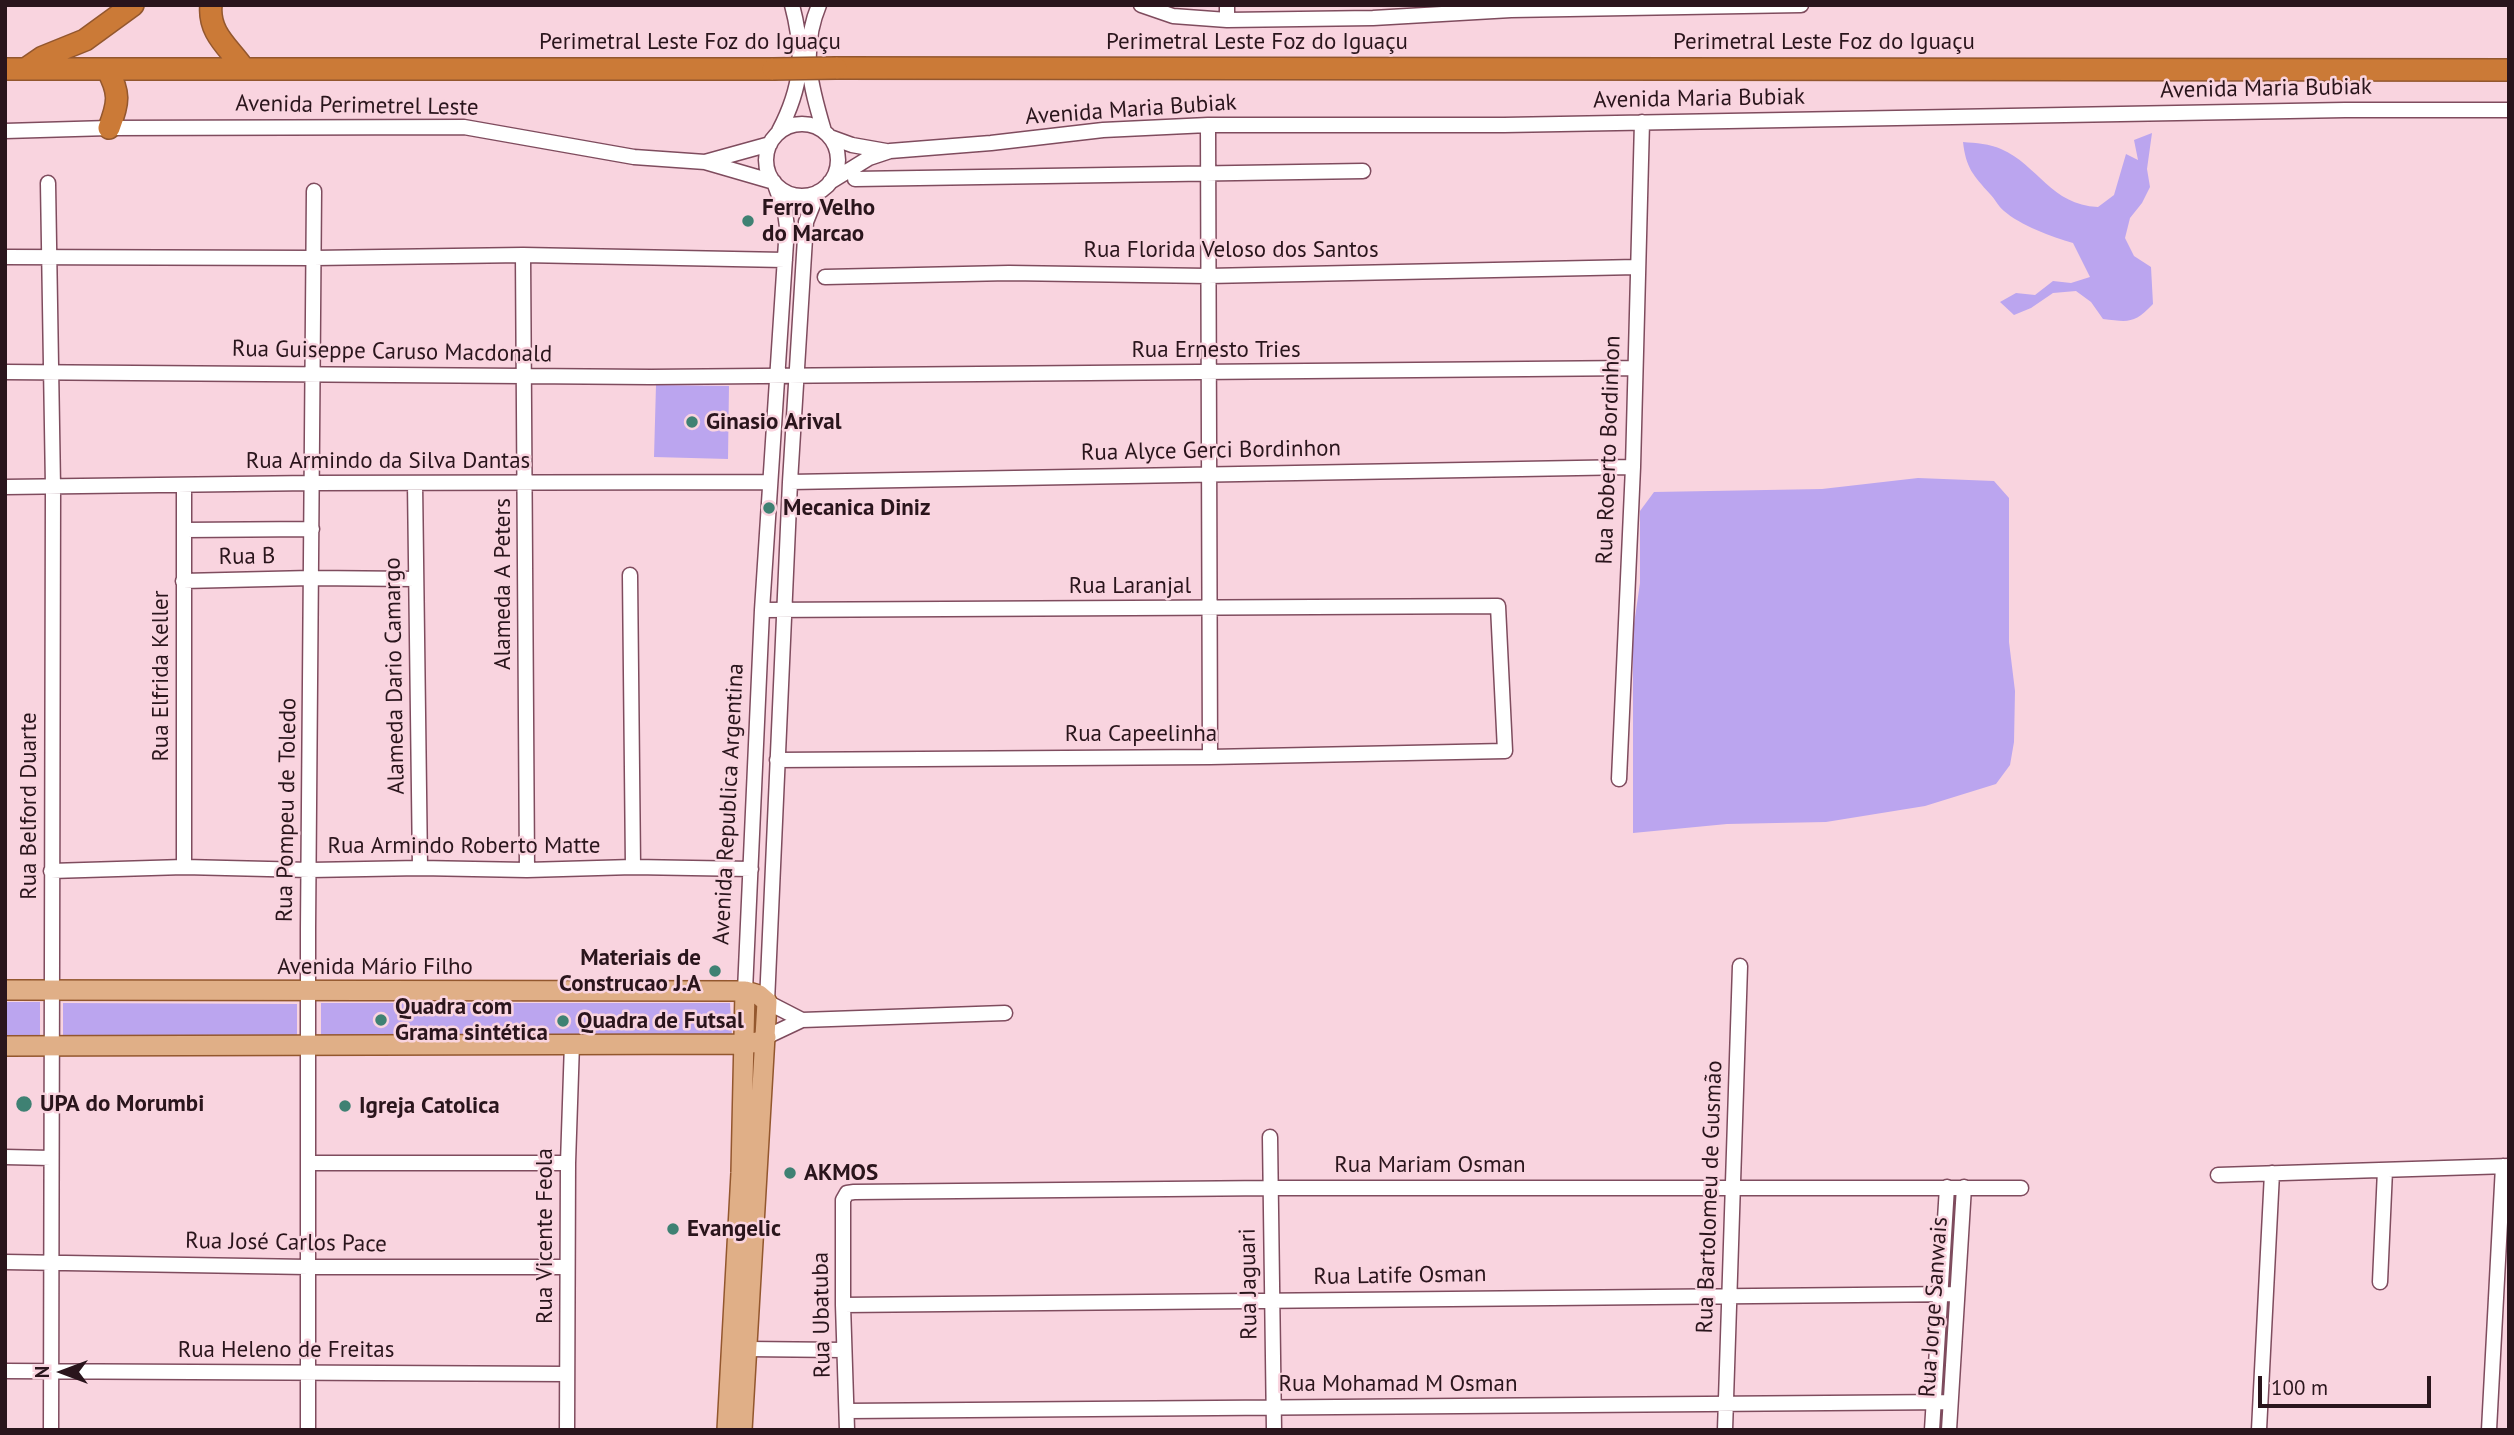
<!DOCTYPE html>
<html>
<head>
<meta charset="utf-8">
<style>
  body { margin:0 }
  #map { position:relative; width:2514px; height:1435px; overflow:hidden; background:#f9d4df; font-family:"PT Sans",sans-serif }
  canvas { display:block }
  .frame { position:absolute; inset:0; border:7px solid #2a151c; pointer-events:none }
  .north { position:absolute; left:28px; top:1337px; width:70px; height:70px; -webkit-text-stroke:5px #f9d4df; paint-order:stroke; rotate:270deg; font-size:19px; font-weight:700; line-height:28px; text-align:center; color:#2a151c }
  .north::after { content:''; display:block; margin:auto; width:24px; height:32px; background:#2a151c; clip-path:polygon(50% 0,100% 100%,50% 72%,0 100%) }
  .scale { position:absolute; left:2258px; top:1376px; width:173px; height:32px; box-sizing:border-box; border:4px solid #2a151c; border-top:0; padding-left:9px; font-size:21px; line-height:24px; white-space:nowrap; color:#2a151c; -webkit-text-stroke:5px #f9d4df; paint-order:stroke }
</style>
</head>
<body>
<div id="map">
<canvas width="2514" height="1435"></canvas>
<div class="frame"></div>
<div class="north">N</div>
<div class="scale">100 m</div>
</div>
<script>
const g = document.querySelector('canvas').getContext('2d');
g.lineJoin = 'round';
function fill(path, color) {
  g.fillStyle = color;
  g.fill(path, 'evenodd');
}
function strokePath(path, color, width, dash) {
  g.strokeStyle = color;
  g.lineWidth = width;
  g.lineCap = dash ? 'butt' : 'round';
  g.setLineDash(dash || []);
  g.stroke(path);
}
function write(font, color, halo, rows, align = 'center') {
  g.font = font + ' "PT Sans",sans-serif';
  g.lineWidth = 5;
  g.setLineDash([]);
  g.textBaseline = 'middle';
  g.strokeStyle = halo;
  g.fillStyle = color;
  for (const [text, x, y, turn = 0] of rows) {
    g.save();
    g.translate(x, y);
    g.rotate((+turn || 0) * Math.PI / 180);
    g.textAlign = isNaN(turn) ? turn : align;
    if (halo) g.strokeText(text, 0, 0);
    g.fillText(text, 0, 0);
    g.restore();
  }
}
fill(new Path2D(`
  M2152,133L2147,169L2150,187L2142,203L2130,218L2125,238L2134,256L2151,267L2153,304C2134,324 2129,322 2103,319L2091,302L2076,291L2053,293L2031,308L2014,315L2000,302L2016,293L2035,295L2053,281L2071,283L2090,277L2073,243C2052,237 2020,225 2004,211C1998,206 1995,199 1990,194C1973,175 1966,168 1963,142C1976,143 1990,144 2001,149C2038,165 2051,205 2098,207L2114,195L2126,154L2138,160L2134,140Z
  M656,385L729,386L728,459L654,457Z
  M1918,478L1994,481L2009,498V642L2015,691L2014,742L2010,765L1996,784L1925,806L1826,822L1727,824L1633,833V631L1640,583V511L1654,492L1822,489Z
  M5,1002H40V1038H5Z
  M63,1003L297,1004V1036L63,1037Z
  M321,1003H730L732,1037H321Z`), '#bba5ef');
const minor = new Path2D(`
  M819,5C800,51 811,87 824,131
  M1141,5L1173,16L1227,20L1373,18L1511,10L1801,5
  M1227,20V5
  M766 160a36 36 0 1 1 72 0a36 36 0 1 1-72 0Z
  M1208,125L1210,757
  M5,131L109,128L464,127L634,157L705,162L774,182L785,212L787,227L762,610L745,991
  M779,131C802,87 805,54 792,5
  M830,137L852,145L886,151
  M705,162L770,144
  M855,179L1363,171
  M830,182L869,158L890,151L991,143L1103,130L1208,125H1504L2345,110H2509
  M48,183L53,487L51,1430
  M523,255L527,870
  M5,257L314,258L523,255L785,260
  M825,277L1009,273L1208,276L1637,267
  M5,372L651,377L1635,368
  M790,482L1633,467
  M415,483L420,868
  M5,487L312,483L770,482
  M184,530L312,529
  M630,575L633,867
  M183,581L311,578L416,579
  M762,610L1498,606L1505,751L1210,757L777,760
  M1619,779L1633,467L1642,122
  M184,867V485
  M51,871L184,867L310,870L420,868L527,870L633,867L751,869
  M802,1020L767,1002L790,482L806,222L818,192
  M766,1037L802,1020L1005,1013
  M1270,1137L1274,1430
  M5,1157L51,1158
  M309,1163H568
  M2218,1175L2509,1166
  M5,1262L308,1267H567
  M2380,1282L2385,1170
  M843,1305L1957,1294
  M746,1349L844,1350
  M5,1371L567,1374
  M847,1411L1950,1402
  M308,1430V928L314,191
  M567,1430L568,1163L572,1043
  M847,1430L843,1305V1200L847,1193L854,1192L1271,1188H2021
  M1725,1430L1740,966
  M1932,1430L1947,1187
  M1949,1430L1964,1187
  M2259,1430L2272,1173
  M2489,1430L2503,1166`);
const major = new Path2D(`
  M5,990L745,991L759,995L767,1002L742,1430
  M5,1046L744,1044L758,1042L766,1037
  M727,1430L741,1173L745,991`);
const highway = new Path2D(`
  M211,5C208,34 230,48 244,69
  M27,68L43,57L85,40L133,5
  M836,68L2509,70
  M5,69H773
  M107,69C120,93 119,102 109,128`);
strokePath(minor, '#7f4c5e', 17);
strokePath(major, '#93572e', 22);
strokePath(highway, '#93572e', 24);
strokePath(minor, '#fff', 14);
strokePath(major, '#e0af87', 19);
strokePath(highway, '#cb7a37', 21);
const highwayBridge = new Path2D(`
  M773,69L836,68`);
strokePath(highwayBridge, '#93572e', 24, []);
strokePath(highwayBridge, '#cb7a37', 21);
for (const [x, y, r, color] of [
  [748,221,7,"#3f8173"],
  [692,422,7,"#3f8173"],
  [769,508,7,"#3f8173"],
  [715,971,7,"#3f8173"],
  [381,1020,7,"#3f8173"],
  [563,1021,7,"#3f8173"],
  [24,1104,9,"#3f8173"],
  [345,1106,7,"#3f8173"],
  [790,1173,7,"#3f8173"],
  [673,1229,7,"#3f8173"]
]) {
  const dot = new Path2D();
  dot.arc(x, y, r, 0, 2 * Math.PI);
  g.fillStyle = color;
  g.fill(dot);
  strokePath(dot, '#f9d4df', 2.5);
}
write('23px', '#2a151c', '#f9d4df', [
  ["Perimetral Leste Foz do Iguaçu",690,42],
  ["Perimetral Leste Foz do Iguaçu",1257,42],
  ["Perimetral Leste Foz do Iguaçu",1824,42],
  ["Avenida Maria Bubiak",2266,89,-1],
  ["Avenida Maria Bubiak",1699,99,-1],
  ["Avenida Perimetrel Leste",357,106,1],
  ["Avenida Maria Bubiak",1131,110,-4],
  ["Rua Florida Veloso dos Santos",1231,250],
  ["Rua Ernesto Tries",1216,350],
  ["Rua Guiseppe Caruso Macdonald",392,352,1],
  ["Rua Roberto Bordinhon",1609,450,-88],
  ["Rua Alyce Gerci Bordinhon",1211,451,-1],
  ["Rua Armindo da Silva Dantas",388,461],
  ["Rua B",247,557,-1],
  ["Alameda A Peters",503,584,-90],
  ["Rua Laranjal",1130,586],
  ["Rua Elfrida Keller",161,676,-90],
  ["Alameda Dario Camargo",395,676,-91],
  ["Rua Capeelinha",1141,734],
  ["Avenida Republica Argentina",729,804,-87],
  ["Rua Belford Duarte",29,806,-90],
  ["Rua Pompeu de Toledo",287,810,-89],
  ["Rua Armindo Roberto Matte",464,846],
  ["Avenida Mário Filho",375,967],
  ["Rua Mariam Osman",1430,1165],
  ["Rua Bartolomeu de Gusmão",1710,1197,-88],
  ["Rua Vicente Feola",545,1236,-90],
  ["Rua José Carlos Pace",286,1243,1],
  ["Rua Latife Osman",1400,1276,-1],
  ["Rua Jaguari",1249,1284,-91],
  ["Rua Jorge Sanwais",1934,1307,-86],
  ["Rua Ubatuba",822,1315,-91],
  ["Rua Heleno de Freitas",286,1350],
  ["Rua Mohamad M Osman",1398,1384]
]);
write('bold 23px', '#2a151c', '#f9d4df', [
  ["Ferro Velho",762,208],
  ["do Marcao",762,234],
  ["Ginasio Arival",706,422],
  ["Mecanica Diniz",783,508],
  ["Materiais de",701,958,"right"],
  ["Construcao J.A",701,984,"right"],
  ["Quadra com",395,1007],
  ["Grama sintética",395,1033],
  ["Quadra de Futsal",577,1021],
  ["UPA do Morumbi",40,1104],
  ["Igreja Catolica",359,1106],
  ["AKMOS",804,1173],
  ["Evangelic",687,1229]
], 'left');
</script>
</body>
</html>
